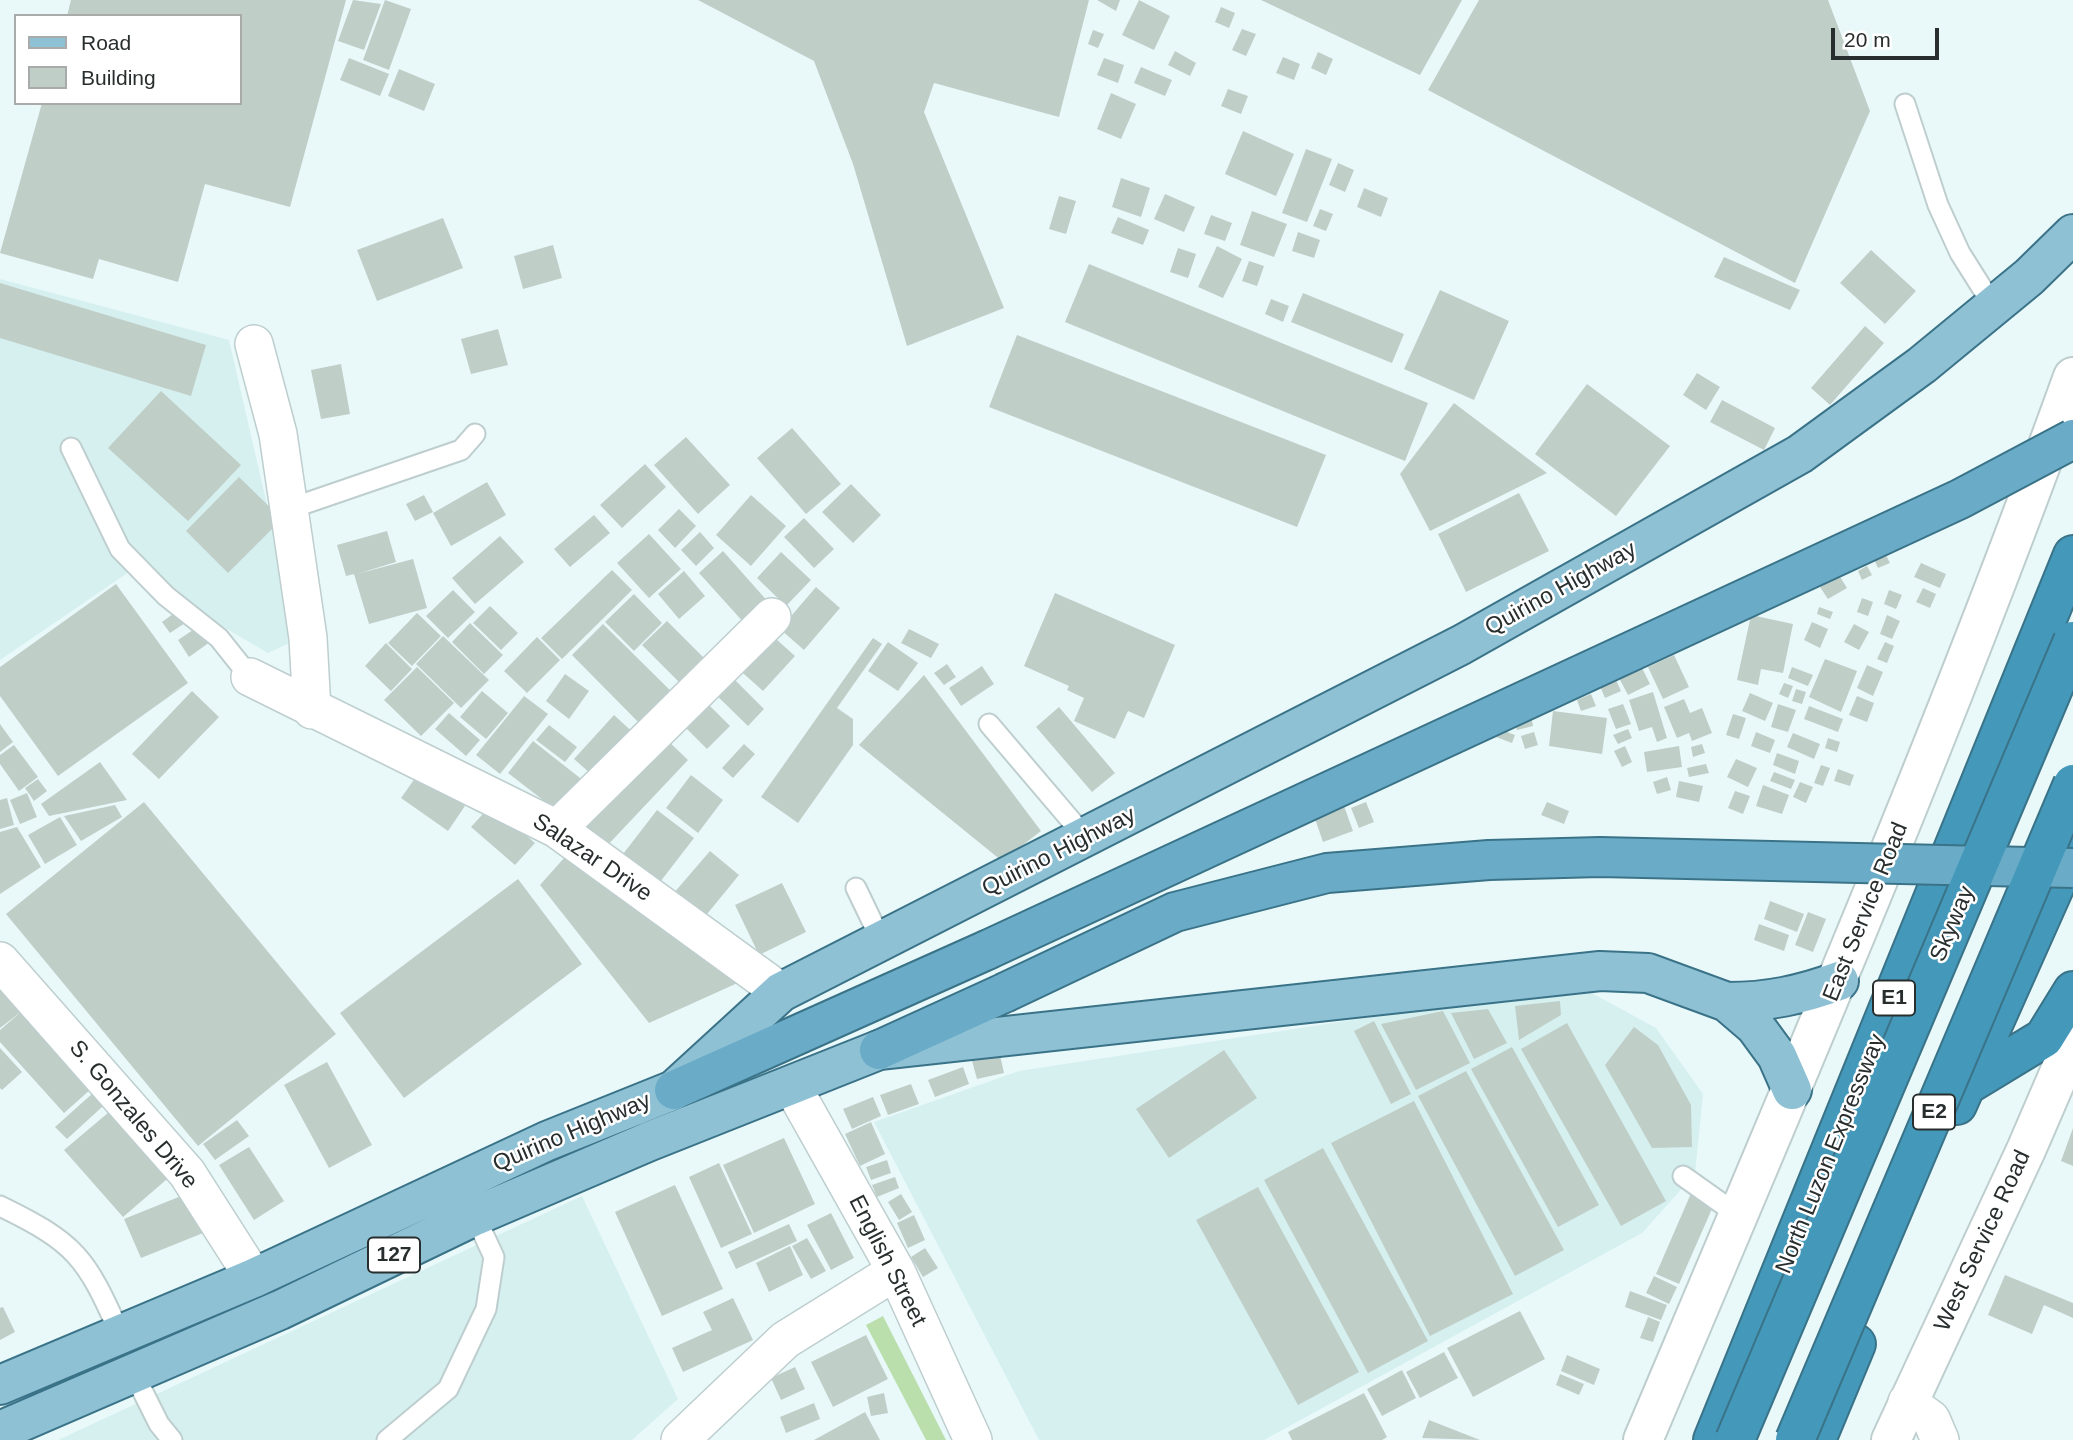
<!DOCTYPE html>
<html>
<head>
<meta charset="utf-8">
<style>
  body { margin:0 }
  #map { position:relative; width:2073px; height:1440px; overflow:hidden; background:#e9f9fa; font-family:Helvetica,sans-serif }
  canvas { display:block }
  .legend { position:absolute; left:14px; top:14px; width:228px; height:91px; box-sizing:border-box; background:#fff; border:2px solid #a9abab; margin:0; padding:9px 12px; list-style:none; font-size:21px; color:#282e2e }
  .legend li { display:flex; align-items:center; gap:14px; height:35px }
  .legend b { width:35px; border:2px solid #a9abab }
  .scale { position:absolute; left:1831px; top:28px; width:108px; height:32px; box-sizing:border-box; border:4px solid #282e2e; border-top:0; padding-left:9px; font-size:21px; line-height:24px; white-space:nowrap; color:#282e2e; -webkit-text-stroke:5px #fff; paint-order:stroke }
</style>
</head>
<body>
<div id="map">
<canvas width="2073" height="1440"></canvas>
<ul class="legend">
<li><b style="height:9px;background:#8fc1d5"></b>Road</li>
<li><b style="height:19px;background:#c0cec8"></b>Building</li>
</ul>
<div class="scale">20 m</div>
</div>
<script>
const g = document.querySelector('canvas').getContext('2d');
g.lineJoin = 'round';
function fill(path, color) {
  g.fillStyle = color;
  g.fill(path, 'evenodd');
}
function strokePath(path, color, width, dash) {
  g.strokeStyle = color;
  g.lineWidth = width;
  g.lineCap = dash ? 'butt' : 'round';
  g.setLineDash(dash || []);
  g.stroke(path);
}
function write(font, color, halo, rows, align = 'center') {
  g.font = font + ' Helvetica,sans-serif';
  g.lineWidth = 5;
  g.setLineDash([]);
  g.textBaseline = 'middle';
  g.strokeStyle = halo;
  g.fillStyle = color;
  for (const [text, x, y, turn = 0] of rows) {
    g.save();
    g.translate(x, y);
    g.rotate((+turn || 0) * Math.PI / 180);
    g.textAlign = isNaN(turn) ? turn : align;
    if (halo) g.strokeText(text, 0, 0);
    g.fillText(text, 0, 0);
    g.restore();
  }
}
fill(new Path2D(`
  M0,279L229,340L298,639L268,653L129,572L0,660Z
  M1590,992L1656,1028L1703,1094L1695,1174L1642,1233L1264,1440H1039L874,1122L1019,1071L1470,1002Z
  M582,1196L678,1399L632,1440H58Z`), '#d6f0f0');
fill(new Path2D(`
  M883,1316L946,1440H926L866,1325Z`), '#badfad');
fill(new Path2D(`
  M71,0H346L290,207L205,184L178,282L99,259L93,279L0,253L42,103H240V16H67Z
  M353,0L381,4L364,50L338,41Z
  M385,0L411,9L389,70L363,60Z
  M698,0H1089L1059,117L934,83L924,112L1004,308L907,346L853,164L814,61Z
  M1097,0H1120L1116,11Z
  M1139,0L1170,16L1154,50L1122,35Z
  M1261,0H1462L1420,75Z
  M1479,0H1828L1870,111L1795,283L1428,90Z
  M1221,7L1235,13L1229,28L1215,22Z
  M1242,29L1256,34L1246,56L1232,50Z
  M1093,30L1104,34L1098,48L1088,44Z
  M1175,51L1196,63L1190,76L1168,65Z
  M1318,52L1333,59L1326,75L1311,68Z
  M1283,57L1300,64L1294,80L1276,73Z
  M349,58L389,74L380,96L340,80Z
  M1104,58L1124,65L1118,83L1097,75Z
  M1141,67L1172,80L1165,96L1134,83Z
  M399,69L435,84L424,111L388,96Z
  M1228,89L1248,96L1241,114L1221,106Z
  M1111,93L1136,104L1121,139L1097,129Z
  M1243,131L1294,154L1276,196L1225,174Z
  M1306,149L1332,159L1307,222L1282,213Z
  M1338,163L1354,170L1345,192L1329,185Z
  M1121,178L1150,188L1141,217L1112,207Z
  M1364,188L1388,198L1381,217L1357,207Z
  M1165,194L1195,207L1184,232L1154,219Z
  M1059,196L1076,201L1066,234L1049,229Z
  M1320,209L1333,214L1326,231L1313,226Z
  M1252,211L1287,224L1274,257L1240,245Z
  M1211,215L1232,223L1225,241L1204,234Z
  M1118,217L1149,230L1143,245L1111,233Z
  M443,218L463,268L377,301L357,250Z
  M1298,232L1320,240L1314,258L1292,251Z
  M553,245L562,278L523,289L514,256Z
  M1217,246L1242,259L1223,298L1198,287Z
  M1178,248L1196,254L1188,278L1170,272Z
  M1871,250L1916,291L1885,324L1840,283Z
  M1724,257L1800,290L1790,310L1714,277Z
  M1249,261L1264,266L1257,286L1242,281Z
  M1089,264L1428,403L1405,461L1065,322Z
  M0,283L206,345L191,396L0,338Z
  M1440,290L1509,321L1474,400L1404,369Z
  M1303,293L1404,334L1392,363L1291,322Z
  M1271,299L1289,306L1283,322L1265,314Z
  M1865,326L1884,343L1830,405L1811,388Z
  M498,329L508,365L471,374L461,339Z
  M1017,335L1326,455L1297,527L989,407Z
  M341,364L350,414L321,419L311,370Z
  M1697,373L1720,387L1706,410L1683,395Z
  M1587,384L1670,446L1616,516L1535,454Z
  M161,391L241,465L188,521L108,448Z
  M1722,400L1775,428L1764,450L1710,422Z
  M1454,403L1547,473L1430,531L1400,474Z
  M792,428L841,484L806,514L757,458Z
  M686,437L730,485L698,514L654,465Z
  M645,464L666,487L622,528L600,505Z
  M239,477L282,519L228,573L186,531Z
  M487,482L506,515L451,546L433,513Z
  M851,484L881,515L853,543L822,512Z
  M1519,493L1549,551L1466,592L1438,534Z
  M424,495L433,512L415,521L406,504Z
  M751,495L786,526L751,566L716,535Z
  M679,509L696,526L675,548L658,530Z
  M594,515L610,533L570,567L554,549Z
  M804,518L834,549L814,568L784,537Z
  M387,531L396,562L357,574L413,559L427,608L369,624L354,574L346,576L337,545Z
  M700,532L714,548L696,566L681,550Z
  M649,534L681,569L649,598L617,563Z
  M500,536L524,562L475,604L452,578Z
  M723,551L770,604L746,625L699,573Z
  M1884,551L1890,563L1878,568L1873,557Z
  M781,552L811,580L786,606L757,578Z
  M1921,563L1946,574L1940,588L1914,577Z
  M1867,566L1872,575L1862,580L1858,571Z
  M612,570L632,590L562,659L541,638Z
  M684,571L705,596L679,619L658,594Z
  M1839,575L1847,588L1828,599L1820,587Z
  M116,584L188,683L58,776L0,696V667Z
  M816,587L840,608L804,650L780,629Z
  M1923,588L1936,594L1930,608L1916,602Z
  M453,590L475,612L448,638L426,616Z
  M1889,590L1902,595L1896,609L1884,604Z
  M1055,593L1175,645L1144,718L1128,711L1115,739L1074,721L1084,698L1067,690L1069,686L1024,666Z
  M634,594L662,623L634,651L605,622Z
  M1862,598L1873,602L1868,616L1857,612Z
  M490,606L518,633L501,650L473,623Z
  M1819,607L1833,612L1830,619L1817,614Z
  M180,609L188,621L170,633L162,622Z
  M417,613L441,636L412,666L388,643Z
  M1751,615L1793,624L1783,673L1761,669L1758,685L1737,680Z
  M1887,615L1900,621L1892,639L1880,634Z
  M667,621L715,669L691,694L642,645Z
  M1812,622L1828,629L1820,648L1804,640Z
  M470,623L503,655L484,674L452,642Z
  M603,624L681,701L649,733L572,655Z
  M1854,624L1869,632L1859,650L1844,642Z
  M199,626L210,642L189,657L178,640Z
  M909,629L939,644L931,658L901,643Z
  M766,630L795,656L763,691L735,666Z
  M443,636L489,680L461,708L416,664Z
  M537,637L560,660L527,693L504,671Z
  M873,638L882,644L837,708L853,719V745L798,823L761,797Z
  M888,642L918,663L898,691L868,671Z
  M1885,642L1894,646L1887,663L1877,659Z
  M386,643L412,669L391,691L365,666Z
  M1674,655L1689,687L1663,699L1648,667Z
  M1825,659L1857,671L1841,712L1809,697Z
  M947,664L956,677L944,685L934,673Z
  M1867,665L1883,672L1873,696L1857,688Z
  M982,666L994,684L961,706L949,688Z
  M1641,666L1650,684L1628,695L1619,678Z
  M417,667L454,703L421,736L384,700Z
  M1792,667L1813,675L1808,686L1788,678Z
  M727,672L764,709L748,726L710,689Z
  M565,674L589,691L569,719L546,701Z
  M924,675L1041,831L1002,861L859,745Z
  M1616,680L1621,691L1605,698L1600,686Z
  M1784,683L1793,686L1788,698L1779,694Z
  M1796,689L1806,692L1802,704L1792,701Z
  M192,691L219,717L159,779L132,754Z
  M482,691L508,713L486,739L460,717Z
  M1653,692L1667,738L1657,742L1652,727L1639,731L1629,700Z
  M1750,693L1773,703L1765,721L1742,711Z
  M1591,694L1596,706L1581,711L1577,700Z
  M524,696L548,714L500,774L476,755Z
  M1857,696L1874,703L1867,722L1849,715Z
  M1684,699L1690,713L1702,708L1712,733L1692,741L1689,733L1677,738L1664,707Z
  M1623,704L1631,724L1616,729L1608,709Z
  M1778,704L1796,710L1788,732L1771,727Z
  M709,705L730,726L707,749L686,728Z
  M1809,706L1843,719L1838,732L1804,719Z
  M1059,707L1115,773L1092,792L1036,727Z
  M1553,711L1607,718L1602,754L1549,746Z
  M449,713L480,740L466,756L435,729Z
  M1733,714L1746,718L1739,739L1726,735Z
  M614,715L638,737L599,781L574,759Z
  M1531,715L1533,726L1517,730L1514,719Z
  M0,724L13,742L0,752Z
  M549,725L577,747L565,762L536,740Z
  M1499,729L1515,735L1512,743L1496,737Z
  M1628,729L1632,738L1618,744L1613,735Z
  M1534,732L1538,745L1525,749L1521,736Z
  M1756,732L1775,740L1770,753L1751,746Z
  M1793,733L1820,744L1814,759L1787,747Z
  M664,737L688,760L603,850L574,822Z
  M1828,738L1840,742L1837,752L1825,748Z
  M533,741L589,785L565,817L508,773Z
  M744,744L755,754L733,778L722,768Z
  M1702,744L1705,753L1693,757L1691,747Z
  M14,745L38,777L19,791L0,764V755Z
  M1625,746L1632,762L1622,767L1614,751Z
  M1679,746L1682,767L1647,772L1644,752Z
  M1777,753L1799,761L1795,774L1773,765Z
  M1736,759L1757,768L1748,787L1727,777Z
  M100,762L127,800L49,816L41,804Z
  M1706,764L1709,773L1689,777L1687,768Z
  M1821,765L1830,768L1823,786L1814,783Z
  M1838,769L1854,775L1850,786L1834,781Z
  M1774,772L1795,780L1791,789L1770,781Z
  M418,774L465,806L448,831L401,798Z
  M691,775L723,800L698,833L666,808Z
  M1667,777L1671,790L1657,794L1653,782Z
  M38,779L47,791L34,801L25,788Z
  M1679,781L1703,786L1699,802L1676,797Z
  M1800,782L1813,787L1806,803L1793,797Z
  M1763,785L1789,795L1782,814L1756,806Z
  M1735,791L1750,796L1743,814L1728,808Z
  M27,793L37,817L20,824L10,800Z
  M7,798L14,825L0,829V800Z
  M144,802L336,1034L198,1146L6,914Z
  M1366,802L1374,822L1359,828L1351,808Z
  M1547,802L1569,811L1564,824L1541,815Z
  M115,805L122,817L81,841L64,816Z
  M491,805L535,843L515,865L471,827Z
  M1344,806L1353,831L1323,842L1314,816Z
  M657,810L694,838L657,886L620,858Z
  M60,817L77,845L45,864L28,835Z
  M17,827L41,867L0,894V832Z
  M710,851L739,875L703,919L673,894Z
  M565,857L742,981L649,1023L540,885Z
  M518,879L582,964L404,1098L340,1013Z
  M782,883L806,932L759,955L735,905Z
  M1770,901L1804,914L1797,932L1764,919Z
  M1808,912L1826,919L1813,952L1795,945Z
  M1759,924L1789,935L1784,951L1754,940Z
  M0,982L99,1082L64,1113L0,1042V1030L22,1011L0,1028Z
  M1560,1001L1561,1015L1519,1040L1515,1006Z
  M1488,1009L1507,1043L1474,1059L1451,1013Z
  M1443,1011L1470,1063L1416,1090L1381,1024Z
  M1374,1021L1411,1094L1391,1104L1354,1031Z
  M1567,1023L1666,1201L1621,1226L1521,1049Z
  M1634,1027L1658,1045L1691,1105L1692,1147L1652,1148L1605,1065Z
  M1512,1047L1599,1205L1558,1227L1471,1069Z
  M0,1048L22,1072L2,1090L0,1088Z
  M1224,1050L1257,1098L1169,1158L1136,1109Z
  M1000,1055L1004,1073L977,1079L972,1061Z
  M327,1062L372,1145L329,1168L284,1085Z
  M963,1067L969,1084L935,1097L928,1080Z
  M1466,1071L1564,1250L1515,1276L1418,1096Z
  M911,1084L919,1104L888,1115L880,1095Z
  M102,1085L113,1097L67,1139L55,1127Z
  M873,1097L881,1116L852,1129L843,1109Z
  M1414,1101L1513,1294L1430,1336L1331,1143Z
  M115,1107L173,1174L123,1217L64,1150Z
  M237,1120L249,1136L215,1160L203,1144Z
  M871,1122L885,1154L860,1166L845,1134Z
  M2073,1128V1166L2061,1161Z
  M784,1138L815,1204L754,1233L723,1165Z
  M249,1147L284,1201L254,1220L219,1165Z
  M1323,1148L1428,1341L1368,1373L1264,1180Z
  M887,1160L891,1173L871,1180L866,1167Z
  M719,1163L752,1234L721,1248L689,1177Z
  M895,1177L899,1188L877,1197L872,1185Z
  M675,1185L723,1289L662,1316L615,1212Z
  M1258,1187L1359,1372L1298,1405L1196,1220Z
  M1692,1191L1715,1202L1679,1284L1656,1274Z
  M191,1192L208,1231L141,1258L124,1219Z
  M901,1194L912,1212L899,1220L888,1202Z
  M831,1213L854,1258L831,1270L807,1225Z
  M914,1215L925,1240L908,1248L897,1223Z
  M789,1224L797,1241L736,1269L728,1252Z
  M807,1238L826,1271L811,1279L792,1246Z
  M790,1246L803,1275L769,1292L756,1263Z
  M925,1248L938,1268L923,1277L911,1257Z
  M2005,1275L2073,1303V1318L2044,1305L2032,1334L1988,1315Z
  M1654,1276L1677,1287L1669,1304L1646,1293Z
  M1630,1291L1667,1305L1661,1320L1625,1307Z
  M733,1298L753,1340L683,1372L672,1348L712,1330L703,1312Z
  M3,1307L15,1332L0,1340V1308Z
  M1520,1311L1545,1359L1473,1397L1447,1348Z
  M1648,1317L1660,1322L1653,1342L1640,1338Z
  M866,1335L888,1379L833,1407L811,1362Z
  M1444,1352L1458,1378L1420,1398L1406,1372Z
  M1567,1355L1600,1369L1594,1385L1561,1371Z
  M795,1367L805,1389L781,1400L771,1378Z
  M1402,1370L1416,1398L1382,1416L1367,1389Z
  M1560,1374L1584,1384L1579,1395L1556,1385Z
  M884,1393L888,1413L871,1416L867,1397Z
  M1364,1393L1387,1437L1382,1440H1292L1288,1432Z
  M814,1403L820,1419L786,1433L780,1417Z
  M865,1412L880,1440H814Z
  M1429,1420L1480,1440L1422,1438Z`), '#c0cec8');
const service = new Path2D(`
  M1905,104L1938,205L1960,253L1994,307
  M71,448L120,549L166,596L219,638L250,677
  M289,509L461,450L475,434
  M989,724L1086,838
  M856,888L882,942
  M1683,1176L1738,1215
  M0,1206C76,1243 86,1257 120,1334
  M133,1372L159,1424L172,1440
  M387,1440L448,1389L486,1309L494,1257L475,1216`);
const minor = new Path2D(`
  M254,344L278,434L308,638L312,710
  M250,677L557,829L781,992
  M557,829L772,617
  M0,961L187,1173L254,1278
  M792,1086L896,1271L973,1440
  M1907,1402L1931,1419L1940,1440
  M680,1440L785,1340L896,1271`);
const tertiary = new Path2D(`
  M1643,1440C1792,1088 1943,737 2073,377
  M1891,1440L2026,1150L2073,1041`);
const primary = new Path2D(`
  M1727,1002C1768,1002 1801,995 1839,981
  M0,1385L254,1278L547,1141L674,1090L781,992L1461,645L1800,454L1922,365L2029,277L2073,234
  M0,1431L280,1310L475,1216L650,1141L879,1050L1600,971L1648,973L1727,1002L1755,1026L1777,1056L1792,1090`);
const trunk = new Path2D(`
  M879,1050L1004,993
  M674,1090L987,950`);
const motorway = new Path2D(`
  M1965,1086L2044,1038L2073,991
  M1957,1105L2073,845
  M1713,1440L2073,555
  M1816,1440L1856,1344`);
strokePath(service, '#becece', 23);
strokePath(minor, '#becece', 40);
strokePath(tertiary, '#becece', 42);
strokePath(primary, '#3a7388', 42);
strokePath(trunk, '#3a7388', 42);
strokePath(motorway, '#3a7388', 42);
strokePath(service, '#fff', 19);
strokePath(minor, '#fff', 37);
strokePath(tertiary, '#fff', 38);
strokePath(primary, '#8fc1d5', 38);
strokePath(trunk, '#6aacc7', 38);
strokePath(motorway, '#4498b9', 38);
const trunkBridge = new Path2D(`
  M987,950L1960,499L2073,439
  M1004,993L1175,912L1327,873L1489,860L1600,857L2073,868`);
const motorwayBridge = new Path2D(`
  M1735,1440L2073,641
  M1795,1440L2073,784`);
strokePath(trunkBridge, '#3a7388', 42, []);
strokePath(motorwayBridge, '#3a7388', 42, []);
strokePath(trunkBridge, '#6aacc7', 38);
strokePath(motorwayBridge, '#4498b9', 38);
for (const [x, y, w] of [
  [1894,998,42],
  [1934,1112,42],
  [394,1255,52]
]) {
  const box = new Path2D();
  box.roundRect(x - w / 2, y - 17.5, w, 35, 5);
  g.fillStyle = '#fff';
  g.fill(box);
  strokePath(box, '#282e2e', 2);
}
write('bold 21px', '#282e2e', null, [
  ["E1",1894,998],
  ["E2",1934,1112],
  ["127",394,1255]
]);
write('23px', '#282e2e', '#fff', [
  ["Quirino Highway",1561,589,-29],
  ["Quirino Highway",1059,852,-27],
  ["Salazar Drive",592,858,34],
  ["East Service Road",1866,912,-68],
  ["Skyway",1953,924,-67],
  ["S. Gonzales Drive",133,1115,50],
  ["Quirino Highway",572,1133,-23],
  ["North Luzon Expressway",1831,1154,-68],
  ["West Service Road",1983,1241,-65],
  ["English Street",887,1261,63]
]);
</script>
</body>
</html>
